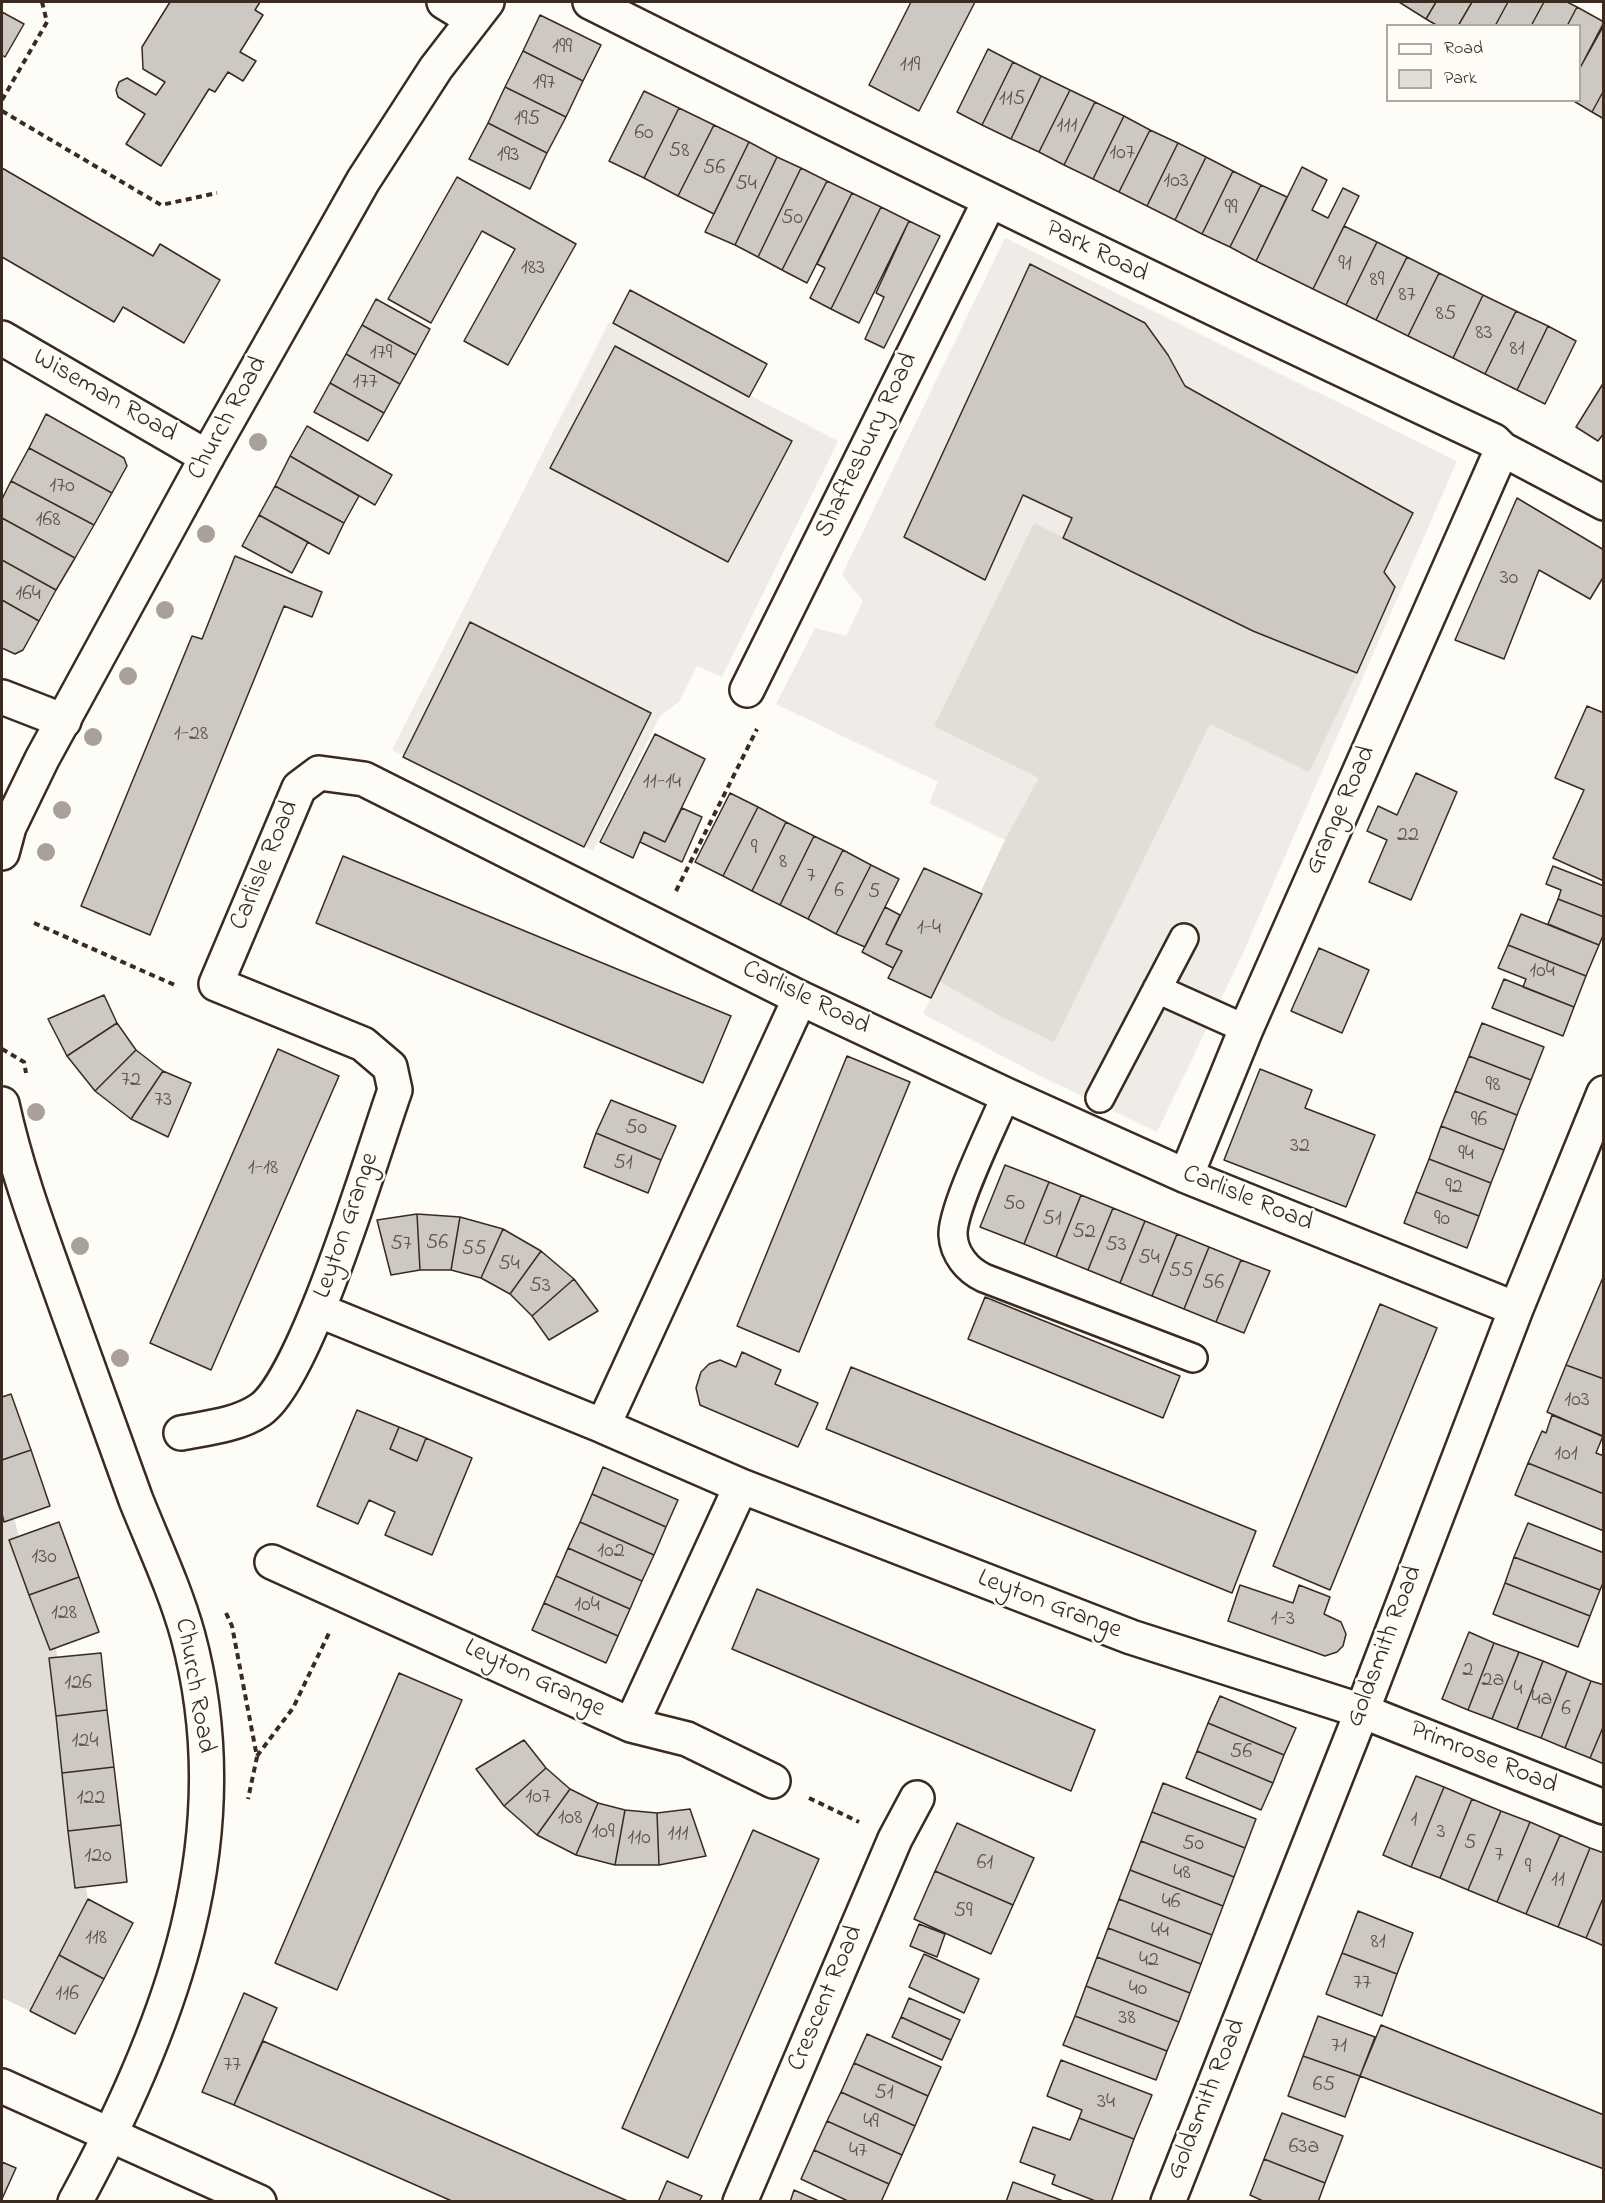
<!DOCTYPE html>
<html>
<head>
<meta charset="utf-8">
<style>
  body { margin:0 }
  #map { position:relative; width:1605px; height:2203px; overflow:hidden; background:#fdfcf7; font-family:"Indie Flower",sans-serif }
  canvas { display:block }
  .frame { position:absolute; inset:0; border:3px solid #3b2a1e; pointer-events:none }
  .legend { position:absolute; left:1386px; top:24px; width:195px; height:78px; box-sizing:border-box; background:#fdfcf7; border:2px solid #afa8a0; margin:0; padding:8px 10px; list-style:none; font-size:18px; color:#3b2a1e }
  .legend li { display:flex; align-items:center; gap:12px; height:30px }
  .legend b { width:30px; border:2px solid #afa8a0 }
</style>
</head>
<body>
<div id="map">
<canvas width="1605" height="2203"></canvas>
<div class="frame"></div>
<ul class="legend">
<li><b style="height:8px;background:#fdfcf7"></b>Road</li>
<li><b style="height:16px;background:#e1ded7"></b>Park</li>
</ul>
</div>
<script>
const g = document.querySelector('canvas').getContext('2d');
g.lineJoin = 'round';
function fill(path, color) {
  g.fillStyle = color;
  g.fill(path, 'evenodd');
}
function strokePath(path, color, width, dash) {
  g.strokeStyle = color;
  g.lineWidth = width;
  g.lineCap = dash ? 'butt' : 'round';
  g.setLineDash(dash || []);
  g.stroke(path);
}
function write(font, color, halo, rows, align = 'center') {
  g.font = font + ' "Indie Flower",sans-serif';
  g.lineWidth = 5;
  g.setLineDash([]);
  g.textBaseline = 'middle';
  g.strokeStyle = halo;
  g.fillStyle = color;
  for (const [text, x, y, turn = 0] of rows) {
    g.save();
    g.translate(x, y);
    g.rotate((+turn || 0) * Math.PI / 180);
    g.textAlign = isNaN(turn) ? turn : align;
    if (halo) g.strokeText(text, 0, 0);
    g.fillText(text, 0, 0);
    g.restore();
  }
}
fill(new Path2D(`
  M1005,238L1457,461L1243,953L1157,1132L1040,1076L923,1014L1005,840L929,803L938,782L776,704L815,628L846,636L863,601L842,575Z
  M609,322L838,441L722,677L697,666L679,702L660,716L593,851L392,750Z`), '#efece7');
fill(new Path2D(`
  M1034,523L1253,631L1357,673L1309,772L1210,724L1054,1042L1000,1016L939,981L1005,840L1039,778L934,726Z
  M2,1514L4,1522L14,1518L50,1650L56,1648L57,1657L49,1659L75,1888L86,1887L88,1899L30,2011L2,1998Z`), '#e1ded7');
const building = new Path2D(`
  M170,2H260L255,10L263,15L240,52L256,61L243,81L228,72L215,92L209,89L161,166L126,144L145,114L118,97L116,90L119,82L127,78L156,95L165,82L143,69L142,47Z
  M911,2H975L919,111L869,85Z
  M1399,2H1436L1426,19Z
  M1436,2H1472L1458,26H1438L1426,19Z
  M1472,2H1508L1495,26H1458Z
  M1508,2H1544L1531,26H1495Z
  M1544,2H1567L1577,7L1567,26H1531Z
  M1577,7L1604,22L1580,68V26H1567Z
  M2,12L24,24L5,57L2,55Z
  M540,15L601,45L583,81L523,51Z
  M1604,25V90L1592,112L1572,100H1580V68Z
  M988,49L1013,62L982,125L957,112Z
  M523,51L583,81L566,117L505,87Z
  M1013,62L1041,76L1011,139L982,125Z
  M1041,76L1070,90L1039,152L1011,139Z
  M505,87L566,117L547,153L488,123Z
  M1070,90L1095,102L1064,165L1039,152Z
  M1604,90V119L1592,112Z
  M644,91L679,108L644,178L609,161Z
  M1095,102L1124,116L1093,179L1064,165Z
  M679,108L714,125L678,196L644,178Z
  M1124,116L1150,130L1119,192L1093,179Z
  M488,123L547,153L530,189L469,159Z
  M714,125L749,142L714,214L678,196Z
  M1150,130L1178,143L1147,206L1119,192Z
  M749,142L777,157L735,245L705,232Z
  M1178,143L1206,157L1175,220L1147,206Z
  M777,157L801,168L758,257L735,245Z
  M1206,157L1233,171L1202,234L1175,220Z
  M1302,167L1327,180L1312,210L1328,218L1343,188L1359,196L1313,289L1256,261Z
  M2,168L153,256L160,244L220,280L184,343L123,307L114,322L2,257Z
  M801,168L827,181L782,270L758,257Z
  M1233,171L1261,185L1230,247L1202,234Z
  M457,177L576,244L508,365L464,341L515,249L482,231L431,323L388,299Z
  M827,181L852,193L807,283L782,270Z
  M1261,185L1287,197L1256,261L1230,247Z
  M852,193L881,207L831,309L810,298L825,268L817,264Z
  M881,207L909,221L859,323L831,309Z
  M909,221L940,236L884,348L865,339L884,297L876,293Z
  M1344,226L1377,242L1346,305L1313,289Z
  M1377,242L1407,257L1376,320L1346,305Z
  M1407,257L1439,273L1408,336L1376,320Z
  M1030,264L1145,323L1168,355L1185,386L1413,513L1384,572L1395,587L1357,673L1253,631L1063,538L1072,518L1023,495L985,580L904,537Z
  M1439,273L1483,295L1453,358L1408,336Z
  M630,290L767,364L749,397L613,323Z
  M1483,295L1516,311L1485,374L1453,358Z
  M376,299L430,329L416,355L362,325Z
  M1516,311L1548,326L1517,390L1485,374Z
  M362,325L416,355L400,384L346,354Z
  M1548,326L1576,341L1545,404L1517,390Z
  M615,346L792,441L728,562L550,468Z
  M346,354L400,384L384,413L330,383Z
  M1604,382V433L1598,441L1576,427Z
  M330,383L384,413L368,441L314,412Z
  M46,414L124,458L127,466L112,493L29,448Z
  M307,426L392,475L375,505L290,456Z
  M29,448L112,493L94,525L11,481Z
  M290,456L359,496L344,523L275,486Z
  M11,481L94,525L75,558L2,518V499Z
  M275,486L344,523L329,554L259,515Z
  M1517,498L1604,550V576L1590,599L1539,570L1504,659L1455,640Z
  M259,515L308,542L292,573L242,546Z
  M2,518L75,558L56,590L2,560Z
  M235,556L322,592L312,617L284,606L150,935L81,906L192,636L202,639Z
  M2,560L56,590L39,621L2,600Z
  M2,600L39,621L23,650L15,654L2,648Z
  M470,622L651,713L584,847L403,757Z
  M1587,706L1604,713V881L1553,858L1584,790L1555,778Z
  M655,734L705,759L665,842L644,832L633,858L600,842Z
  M1416,773L1457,792L1411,900L1369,882L1387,840L1367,831L1378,806L1397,815Z
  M730,793L758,807L723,876L695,862Z
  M758,807L786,822L752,891L723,876Z
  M682,808L702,817L682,862L640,842L644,832L665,842Z
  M786,822L814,836L780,905L752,891Z
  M814,836L843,850L808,919L780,905Z
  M843,850L871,865L836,934L808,919Z
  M343,856L731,1016L703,1083L316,923Z
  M871,865L899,879L865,947L836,934Z
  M1553,866L1604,886V917L1558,899L1561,890L1546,884Z
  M924,868L982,894L931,998L888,978L902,951L886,944Z
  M1558,899L1604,917V933L1599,945L1548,924Z
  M885,907L900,915L886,944L902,951L893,968L862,952Z
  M1521,914L1599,945L1586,976L1508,945Z
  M1508,945L1586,976L1574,1007L1523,987L1526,979L1498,968Z
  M1319,948L1369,970L1342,1033L1291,1011Z
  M1504,979L1574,1007L1563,1036L1492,1008Z
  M104,995L117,1023L67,1056L48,1019Z
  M117,1023L136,1050L95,1091L67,1056Z
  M1482,1023L1544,1047L1531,1080L1469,1056Z
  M278,1049L339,1076L211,1370L150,1343Z
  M136,1050L163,1071L131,1119L95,1091Z
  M847,1056L910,1082L799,1352L737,1326Z
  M1469,1056L1531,1080L1517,1115L1455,1091Z
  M1260,1069L1312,1090L1305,1108L1375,1135L1346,1207L1224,1160Z
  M163,1071L191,1083L168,1137L131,1119Z
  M1455,1091L1517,1115L1504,1150L1441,1126Z
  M611,1100L676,1126L661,1160L596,1133Z
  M1441,1126L1504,1150L1491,1183L1429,1159Z
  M596,1133L661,1160L648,1193L584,1167Z
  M1429,1159L1491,1183L1479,1216L1416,1192Z
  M1005,1165L1049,1182L1024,1244L980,1227Z
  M1049,1182L1081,1195L1056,1257L1024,1244Z
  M1416,1192L1479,1216L1467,1248L1404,1223Z
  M1081,1195L1113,1208L1088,1270L1056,1257Z
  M1113,1208L1145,1221L1120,1283L1088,1270Z
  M417,1214L420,1270L391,1275L377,1220Z
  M417,1214L460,1217L451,1270H420Z
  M460,1217L503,1229L481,1278L451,1270Z
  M1145,1221L1177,1234L1152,1296L1120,1283Z
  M503,1229L541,1251L510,1294L481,1278Z
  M1177,1234L1209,1247L1184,1309L1152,1296Z
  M1209,1247L1241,1260L1216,1322L1184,1309Z
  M541,1251L574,1279L532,1316L510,1294Z
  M1241,1260L1270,1271L1244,1333L1216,1322Z
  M1604,1275V1379L1566,1365Z
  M574,1279L598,1311L549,1340L532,1316Z
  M985,1297L1180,1376L1163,1418L968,1339Z
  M1380,1304L1437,1328L1330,1590L1273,1566Z
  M742,1352L781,1370L775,1384L818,1403L798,1447L700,1405L696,1388L701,1372L709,1364L720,1360L736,1367Z
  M1566,1365L1604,1379V1437L1547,1412Z
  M851,1367L1256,1531L1232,1593L826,1429Z
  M11,1394L31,1450L2,1460V1397Z
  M357,1410L399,1427L390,1449L417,1461L426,1438L472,1458L432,1555L385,1535L395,1512L369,1500L358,1524L317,1506Z
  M1552,1415L1603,1436L1596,1453L1604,1456V1494L1528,1463L1542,1431L1546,1433Z
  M399,1427L426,1438L417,1461L390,1449Z
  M31,1450L50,1506L4,1522L2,1514V1460Z
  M1528,1463L1604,1494V1531L1515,1495Z
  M603,1467L678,1500L666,1527L592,1494Z
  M592,1494L666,1527L654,1555L580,1522Z
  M59,1522L79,1577L29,1595L9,1540Z
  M580,1522L654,1555L642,1581L568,1548Z
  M1528,1523L1604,1553V1581L1600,1590L1514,1557Z
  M568,1548L642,1581L630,1609L556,1576Z
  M1514,1557L1600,1590L1590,1616L1505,1583Z
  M556,1576L630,1609L618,1636L544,1603Z
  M79,1577L99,1632L50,1650L29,1595Z
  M1505,1583L1590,1616L1578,1647L1493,1614Z
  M1240,1585L1293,1603L1299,1585L1330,1597L1324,1614L1341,1622L1346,1634L1343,1646L1337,1652L1325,1656L1228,1621Z
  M757,1589L1095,1730L1071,1791L732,1649Z
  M544,1603L618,1636L606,1663L532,1630Z
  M1469,1632L1494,1643L1468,1710L1442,1699Z
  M1494,1643L1519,1652L1492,1719L1468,1710Z
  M1519,1652L1543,1661L1517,1729L1492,1719Z
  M101,1653L107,1710L56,1716L49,1658Z
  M1543,1661L1567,1671L1541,1738L1517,1729Z
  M1567,1671L1591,1681L1565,1748L1541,1738Z
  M399,1673L462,1700L337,1990L275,1963Z
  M1591,1681L1604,1685V1725L1590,1758L1565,1748Z
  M1220,1696L1296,1728L1284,1755L1208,1723Z
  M107,1710L114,1767L62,1773L56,1716Z
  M1208,1723L1284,1755L1273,1783L1197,1751Z
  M1604,1725V1764L1590,1758Z
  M524,1740L546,1768L504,1806L476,1769Z
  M1197,1751L1273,1783L1261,1810L1186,1778Z
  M114,1767L121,1825L68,1831L62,1773Z
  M546,1768L570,1789L537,1835L504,1806Z
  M1416,1776L1444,1787L1411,1867L1383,1855Z
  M1163,1783L1256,1819L1245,1848L1152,1812Z
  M1444,1787L1472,1799L1440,1878L1411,1867Z
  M570,1789L598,1803L576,1855L537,1835Z
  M1472,1799L1501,1811L1468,1890L1440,1878Z
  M598,1803L625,1810L615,1865L576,1855Z
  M690,1809L706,1856L659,1865L657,1813Z
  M625,1810L657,1813L659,1865H615Z
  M1501,1811L1530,1822L1497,1902L1468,1890Z
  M1152,1812L1245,1848L1234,1877L1141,1841Z
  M1530,1822L1560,1835L1526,1914L1497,1902Z
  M957,1823L1034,1858L1013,1905L935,1871Z
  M121,1825L127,1882L75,1888L68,1831Z
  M753,1830L819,1859L688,2158L622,2128Z
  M1560,1835L1590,1848L1558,1927L1526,1914Z
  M1141,1841L1234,1877L1223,1906L1130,1870Z
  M1590,1848L1604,1853V1896L1586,1938L1558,1927Z
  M1130,1870L1223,1906L1212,1935L1119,1899Z
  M935,1871L1013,1905L991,1954L914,1919Z
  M1604,1896V1946L1586,1938Z
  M88,1899L133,1923L104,1979L59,1955Z
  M1119,1899L1212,1935L1201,1964L1108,1928Z
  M1358,1911L1413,1933L1397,1974L1342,1953Z
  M919,1924L945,1934L937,1957L910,1946Z
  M1108,1928L1201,1964L1190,1993L1097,1957Z
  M1342,1953L1397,1974L1382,2016L1326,1994Z
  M924,1954L979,1979L964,2013L909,1987Z
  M59,1955L104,1979L75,2034L30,2011Z
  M1097,1957L1190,1993L1179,2022L1086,1986Z
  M1086,1986L1179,2022L1167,2051L1075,2016Z
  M244,1993L277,2008L234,2105L202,2092Z
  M909,1998L960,2020L951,2040L901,2017Z
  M1075,2016L1167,2051L1156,2080L1063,2045Z
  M1318,2016L1375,2037L1360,2076L1303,2056Z
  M901,2017L951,2040L942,2060L892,2037Z
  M1381,2025L1604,2115V2169L1360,2076Z
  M867,2034L941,2067L928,2096L854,2063Z
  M263,2041L630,2202H454L234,2105Z
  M1303,2056L1360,2076L1345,2117L1288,2096Z
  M1061,2060L1152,2095L1134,2139L1079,2118L1082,2110L1047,2096Z
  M854,2063L928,2096L915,2126L841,2092Z
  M841,2092L915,2126L902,2155L827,2121Z
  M1282,2113L1343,2136L1325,2183L1264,2159Z
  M1079,2118L1134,2139L1111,2202H1098L1052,2184L1055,2175L1020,2162L1033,2127L1070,2140Z
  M827,2121L902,2155L889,2184L814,2150Z
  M814,2150L889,2184L881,2202H850L801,2179Z
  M1264,2159L1325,2183L1318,2202H1265L1250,2195Z
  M2,2162L16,2168L2,2199Z
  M667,2181L702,2196L699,2202H658Z
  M1013,2182L1066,2202H1006Z
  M794,2190L821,2202H790Z`);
fill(building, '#cdc8c2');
strokePath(building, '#3b2a1e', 1.5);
const service = new Path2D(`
  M1157,989L1246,1029
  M1006,1095C994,1124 952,1208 953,1235C954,1254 967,1270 984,1278L1193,1358
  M1100,1098L1184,938`);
const minor = new Path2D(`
  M444,2L472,19
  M590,2C889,152 1190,299 1494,441L1502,449L1604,503
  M2,338L207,457
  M747,690L989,202
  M2,697L64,721
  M1186,1176L1246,1029L1502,449
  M318,1310L603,1426L741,1486L1131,1637L1362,1711L1604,1807
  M603,1426L800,998
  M181,1433C207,1428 238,1425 260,1410C306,1379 373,1152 395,1090L390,1067L363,1044L216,984L299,788L319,773L364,779L800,998L1006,1095L1186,1176L1516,1309
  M272,1562L631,1725L687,1739L773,1781
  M631,1725L741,1486
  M2,2086L259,2202
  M740,2202L895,1839L917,1798
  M1168,2202L1362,1711L1516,1309L1604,1093`);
const primary = new Path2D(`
  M2,853L9,827L42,759L207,457L363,181L436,68L487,2
  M2,1104C17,1173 42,1238 65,1303C89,1369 112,1435 136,1500C154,1545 175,1589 188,1636C242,1837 171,2026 75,2202`);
strokePath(service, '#3b2a1e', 32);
strokePath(minor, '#3b2a1e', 38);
strokePath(primary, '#3b2a1e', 38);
strokePath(new Path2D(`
  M2,100L47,22L42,2
  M2,111L161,205L217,193
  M676,891L757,729
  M34,923L177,986
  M2,1049L24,1062L26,1073
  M226,1613L232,1626L257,1757L248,1799
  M257,1756L293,1708L330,1631
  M809,1798L859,1822`), '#3b2a1e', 4, [6, 4.5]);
strokePath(service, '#fdfcf7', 27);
strokePath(minor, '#fdfcf7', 33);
strokePath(primary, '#fdfcf7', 33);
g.fillStyle = '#a9a199';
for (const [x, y] of [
  [258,442],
  [206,534],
  [165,610],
  [128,676],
  [93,737],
  [62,810],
  [46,852],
  [36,1112],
  [80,1246],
  [120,1358]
]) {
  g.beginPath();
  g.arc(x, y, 9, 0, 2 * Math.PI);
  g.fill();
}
write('22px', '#605247', null, [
  ["199",562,48],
  ["119",910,66],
  ["197",544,84],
  ["115",1012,100],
  ["195",527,120],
  ["111",1067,127],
  ["60",644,134],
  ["58",679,152],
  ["107",1122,154],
  ["193",508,156],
  ["56",714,169],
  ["103",1176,182],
  ["54",746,185],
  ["99",1231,209],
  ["50",792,219],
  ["91",1345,265],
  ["183",533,269],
  ["89",1377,281],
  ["87",1407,296],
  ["85",1446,315],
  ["83",1484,334],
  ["81",1517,350],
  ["179",381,354],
  ["177",365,383],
  ["170",62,487],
  ["168",48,521],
  ["30",1509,579],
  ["164",28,595],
  ["1-28",191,735],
  ["11-14",662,783],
  ["22",1408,836],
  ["9",754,849],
  ["8",783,863],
  ["7",811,877],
  ["6",839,892],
  ["5",874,893],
  ["1-4",929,929],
  ["104",1542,972],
  ["72",131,1081],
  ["98",1493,1086],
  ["73",163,1101],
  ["96",1479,1121],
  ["50",636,1129],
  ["32",1300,1147],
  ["94",1466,1155],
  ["51",623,1164],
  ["1-18",263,1169],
  ["92",1454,1188],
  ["50",1014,1205],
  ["51",1052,1220],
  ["90",1442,1220],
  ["52",1084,1233],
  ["56",437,1244],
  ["57",401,1245],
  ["53",1116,1246],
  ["55",474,1250],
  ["54",1149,1259],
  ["54",509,1265],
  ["55",1181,1272],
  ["56",1213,1284],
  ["53",540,1287],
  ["103",1577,1401],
  ["101",1566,1455],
  ["102",611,1552],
  ["130",44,1558],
  ["104",587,1606],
  ["128",64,1614],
  ["1-3",1283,1620],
  ["2",1468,1671],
  ["2a",1493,1681],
  ["126",78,1684],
  ["4",1518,1690],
  ["4a",1542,1700],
  ["6",1566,1710],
  ["124",85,1742],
  ["56",1241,1753],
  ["107",538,1798],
  ["122",91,1799],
  ["108",570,1819],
  ["1",1414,1821],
  ["109",603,1833],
  ["3",1441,1833],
  ["111",678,1835],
  ["110",639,1839],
  ["5",1470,1844],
  ["50",1193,1845],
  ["7",1499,1856],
  ["120",98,1857],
  ["61",985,1864],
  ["9",1528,1868],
  ["48",1182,1874],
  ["11",1558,1881],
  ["46",1171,1903],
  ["59",963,1912],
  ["44",1160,1932],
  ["118",96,1939],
  ["81",1378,1943],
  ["42",1149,1961],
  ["77",1362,1984],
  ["40",1138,1990],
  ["116",67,1995],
  ["38",1127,2019],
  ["71",1339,2047],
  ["77",232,2066],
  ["65",1324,2086],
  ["51",884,2094],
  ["34",1106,2103],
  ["49",871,2123],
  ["63a",1304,2148],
  ["47",858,2152]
]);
write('26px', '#3b2a1e', '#fdfcf7', [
  ["Park Road",1096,253,26],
  ["Wiseman Road",104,397,30],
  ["Church Road",229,419,-61],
  ["Shaftesbury Road",868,446,-64],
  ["Grange Road",1342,811,-66],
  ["Carlisle Road",266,866,-67],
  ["Carlisle Road",805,999,26],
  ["Carlisle Road",1247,1200,22],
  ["Leyton Grange",348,1226,-71],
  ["Leyton Grange",1049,1606,21],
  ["Goldsmith Road",1386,1647,-69],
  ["Leyton Grange",534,1680,25],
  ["Church Road",193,1686,80],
  ["Primrose Road",1483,1759,22],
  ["Crescent Road",827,1999,-67],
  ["Goldsmith Road",1208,2100,-68]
]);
</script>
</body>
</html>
